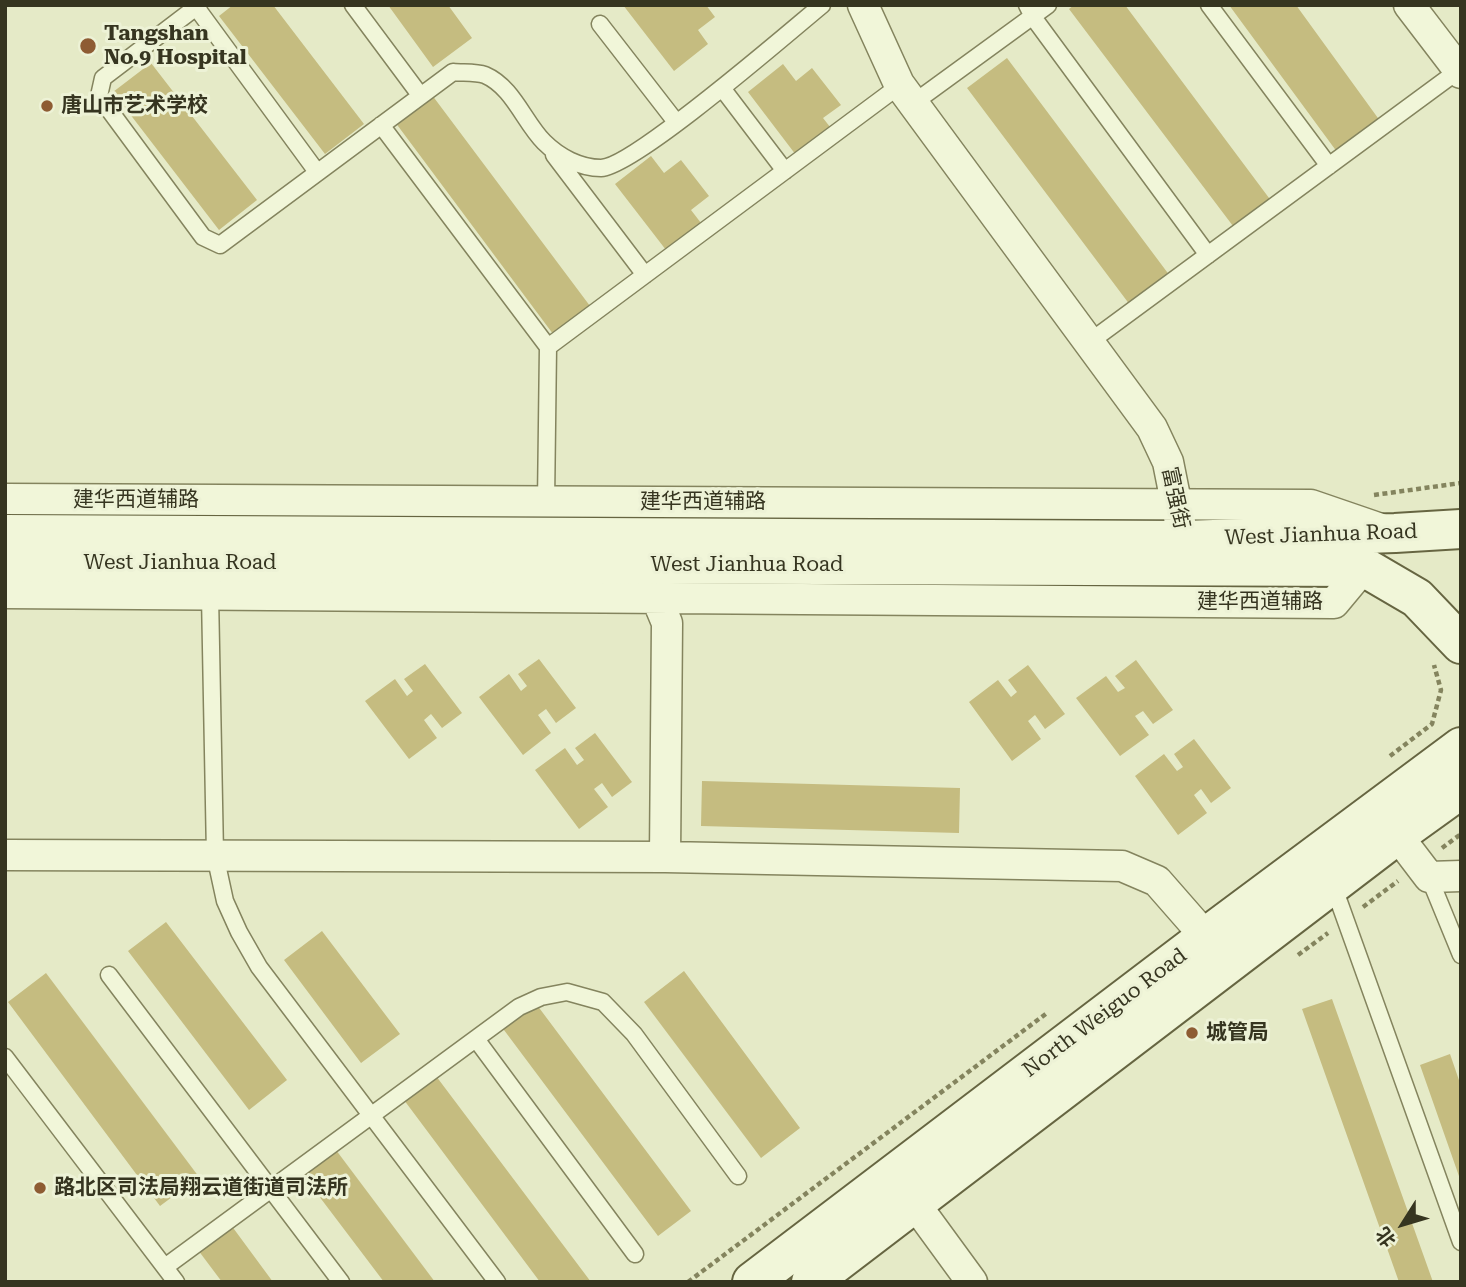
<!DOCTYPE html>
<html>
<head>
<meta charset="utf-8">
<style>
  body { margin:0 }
  #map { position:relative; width:1466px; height:1287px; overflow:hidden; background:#e5eac7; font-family:"Roboto Serif","Noto Sans SC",serif }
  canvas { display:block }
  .frame { position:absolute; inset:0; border:7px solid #363520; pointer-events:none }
  .north { position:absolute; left:1368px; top:1189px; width:70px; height:70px; -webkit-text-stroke:5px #edf2d6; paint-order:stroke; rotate:233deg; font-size:19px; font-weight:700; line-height:28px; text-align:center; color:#363520 }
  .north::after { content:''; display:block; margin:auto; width:24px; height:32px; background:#363520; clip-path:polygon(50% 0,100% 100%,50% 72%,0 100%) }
</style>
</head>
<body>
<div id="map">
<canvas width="1466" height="1287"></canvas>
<div class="frame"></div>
<div class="north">北</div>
</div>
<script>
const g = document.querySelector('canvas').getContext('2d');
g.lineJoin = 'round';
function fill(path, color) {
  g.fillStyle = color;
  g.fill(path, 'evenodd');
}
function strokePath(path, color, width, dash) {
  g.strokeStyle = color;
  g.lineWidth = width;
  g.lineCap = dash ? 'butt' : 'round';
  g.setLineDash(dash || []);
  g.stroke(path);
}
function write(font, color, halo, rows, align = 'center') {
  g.font = font + ' "Roboto Serif","Noto Sans SC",serif';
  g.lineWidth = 6;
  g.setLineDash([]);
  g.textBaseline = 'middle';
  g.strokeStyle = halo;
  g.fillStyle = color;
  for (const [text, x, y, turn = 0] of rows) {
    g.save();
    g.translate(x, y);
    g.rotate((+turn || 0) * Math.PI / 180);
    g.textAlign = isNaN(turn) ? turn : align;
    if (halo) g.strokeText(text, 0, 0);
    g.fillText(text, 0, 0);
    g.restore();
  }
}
fill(new Path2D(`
  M233,5H273L364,124L325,154L219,16Z
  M388,5H448L472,38L433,67Z
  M623,5H706L715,17L698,30L708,44L674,71Z
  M1074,5H1125L1272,202L1236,230L1069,9Z
  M1229,5H1296L1383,125L1340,156Z
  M1007,58L1170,276L1130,305L967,88Z
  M151,63L257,200L219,230L113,92Z
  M783,64L796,81L812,68L841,105L823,118L834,132L799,159L748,92Z
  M432,95L596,314L559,342L395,122Z
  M651,156L664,173L681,160L709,196L691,210L701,223L666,250L615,184Z
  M539,659L576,708L556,723L546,709L538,715L551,733L523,755L479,697L509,674L521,691L527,686L518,674Z
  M1136,660L1173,710L1153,724L1143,711L1135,716L1149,735L1120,756L1076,698L1106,676L1118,692L1125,688L1115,676Z
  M425,664L462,713L442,728L431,714L424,720L437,738L409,759L365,701L395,679L407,696L413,691L404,679Z
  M1028,665L1065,714L1045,729L1035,715L1028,721L1041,739L1012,761L969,702L998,680L1011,697L1017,692L1008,680Z
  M595,733L632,782L612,797L602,783L594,789L608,807L579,829L535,770L565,748L577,765L584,760L575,748Z
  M1194,739L1231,788L1211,803L1201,789L1194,795L1207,813L1178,835L1135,776L1164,754L1177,771L1183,767L1174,754Z
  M702,781L960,788L959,833L701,826Z
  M166,922L287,1080L249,1110L128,951Z
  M322,931L400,1034L361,1063L284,960Z
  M684,971L800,1128L761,1158L644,1002Z
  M46,973L199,1177L160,1206L8,1002Z
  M1332,999L1433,1282H1399L1302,1009Z
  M534,1001L691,1211L658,1236L501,1026Z
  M1450,1054L1461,1086L1460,1179L1420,1065Z
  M436,1076L591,1282H540L404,1100Z
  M336,1150L435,1282H384L303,1175Z
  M231,1225L273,1282H222L198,1250Z`), '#c5bc80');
const lane = new Path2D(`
  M199,5L103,78L99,96L203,237L220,245L453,72C463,73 476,72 485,75C513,87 524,122 544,142C559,157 580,168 601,168C634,167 788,33 822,5
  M353,5L420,95
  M1027,5L1033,17L1208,255
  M1209,5L1329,166
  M196,7L317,172
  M600,24L676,122
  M722,88L785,171
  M919,99L1048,5
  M381,125L548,347L903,83
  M554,155L645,275
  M1095,338L1459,70
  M546,502L548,347
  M210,595L215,855L225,901L239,932L259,967L497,1282
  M1429,877L1461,955
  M1333,885L1461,1242
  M109,975L341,1282
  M476,1039L635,1254
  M5,1057L176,1282
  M165,1267L519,1007L541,997L567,992L603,1002L634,1034L738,1176`);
const street = new Path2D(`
  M863,5L899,84L1152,428L1168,462L1180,522
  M1409,5L1461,73
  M5,499L1311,505L1381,529
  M645,587L657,599L667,623L665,857
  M5,593L1334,603L1364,567
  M1397,835L1429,877L1461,876
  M5,855L665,857L1122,866L1157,881L1206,937
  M915,1204L972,1282`);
const secondary = new Path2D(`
  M5,534L1184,540L1395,533L1461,529
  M5,562L1364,567L1417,598L1461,644
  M752,1282L1206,937L1461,747
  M811,1282L1397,835L1461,789`);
strokePath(lane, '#84845e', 19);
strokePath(street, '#84845e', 33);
strokePath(secondary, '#666541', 42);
strokePath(new Path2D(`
  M1374,495L1461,483
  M1390,756L1432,724L1441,690L1434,665
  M1442,848L1461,834
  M1363,907L1398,881
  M1298,955L1328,933
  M688,1282L1047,1013`), '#84845e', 4.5, [5, 3.5]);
strokePath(lane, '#f1f6d9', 16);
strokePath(street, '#f1f6d9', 30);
strokePath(secondary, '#f1f6d9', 38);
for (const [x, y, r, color] of [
  [88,46,9,"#8e5c33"],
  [47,106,7,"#8e5c33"],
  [1192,1033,7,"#8e5c33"],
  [40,1188,7,"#8e5c33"]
]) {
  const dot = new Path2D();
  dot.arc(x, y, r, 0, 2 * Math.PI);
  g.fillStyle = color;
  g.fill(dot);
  strokePath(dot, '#edf2d6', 2.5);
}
write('bold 21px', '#363520', '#edf2d6', [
  ["Tangshan",104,34],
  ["No.9 Hospital",104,58],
  ["唐山市艺术学校",61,106],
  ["城管局",1206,1033],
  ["路北区司法局翔云道街道司法所",54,1188]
], 'left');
write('21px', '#363520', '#edf2d6', [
  ["富强街",1175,498,78],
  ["建华西道辅路",136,500],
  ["建华西道辅路",703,502],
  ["West Jianhua Road",1321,535,-2],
  ["West Jianhua Road",180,563],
  ["West Jianhua Road",747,565],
  ["建华西道辅路",1260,602],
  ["North Weiguo Road",1105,1013,-37]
]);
</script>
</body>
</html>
